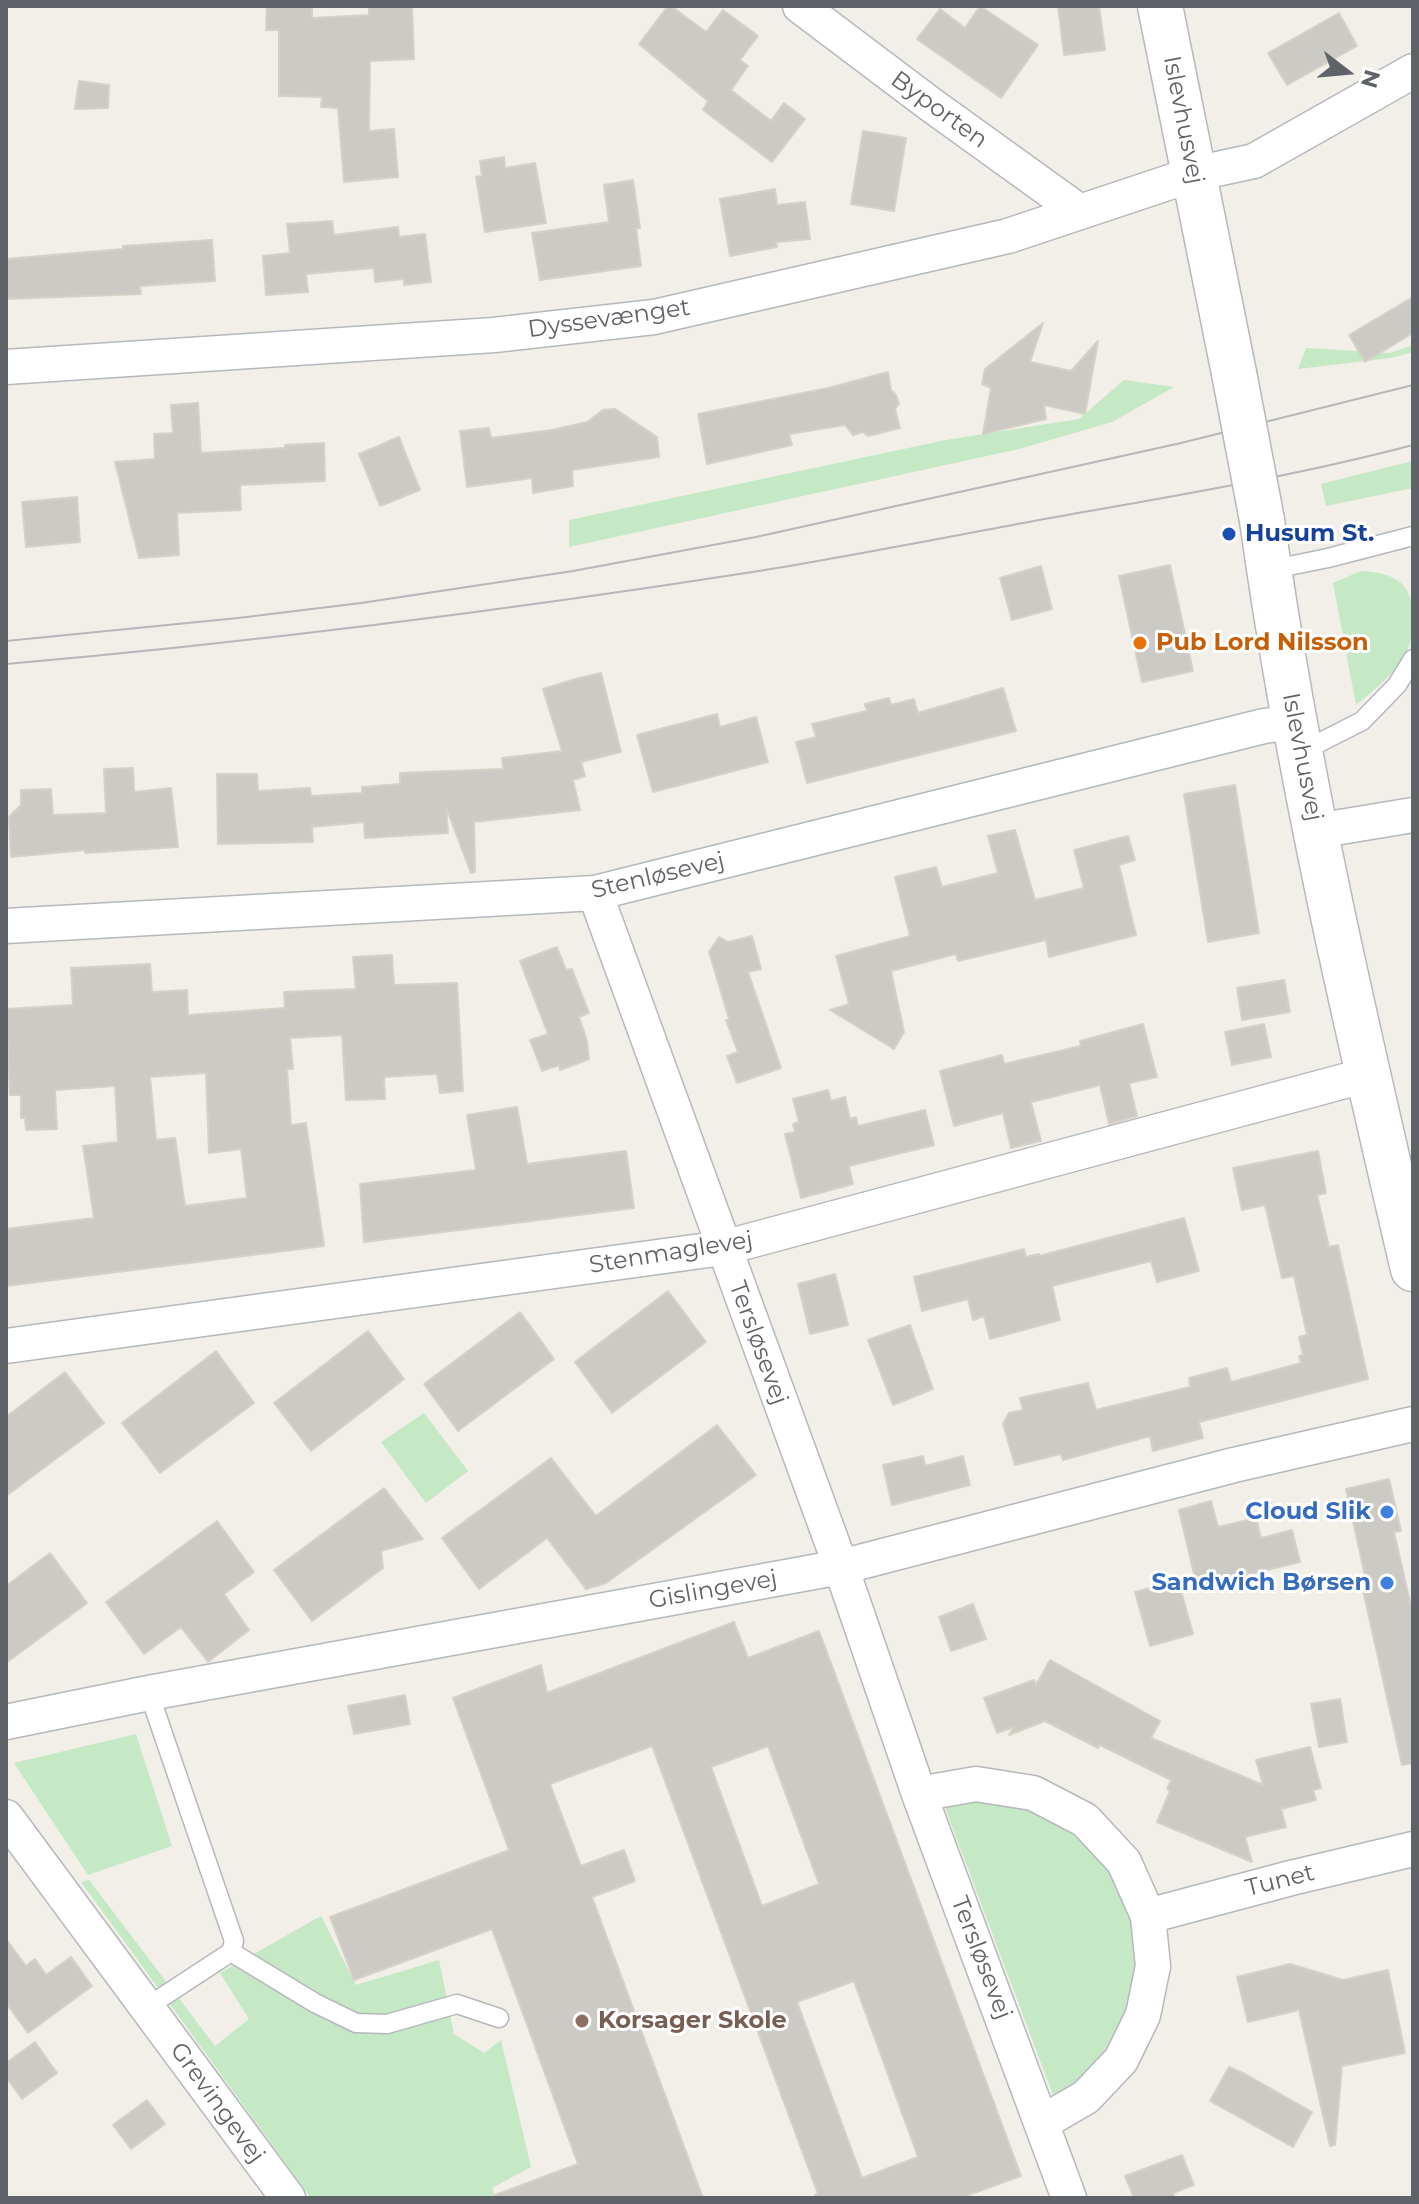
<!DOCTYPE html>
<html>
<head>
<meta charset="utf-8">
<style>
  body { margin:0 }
  #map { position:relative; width:1419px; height:2204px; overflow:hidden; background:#f1efe8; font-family:Montserrat,sans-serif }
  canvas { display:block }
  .frame { position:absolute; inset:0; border:8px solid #5f6368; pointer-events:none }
  .north { position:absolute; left:1307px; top:32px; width:80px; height:80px; -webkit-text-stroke:6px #fff; paint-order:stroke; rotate:106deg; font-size:22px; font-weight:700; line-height:32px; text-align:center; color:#5f6368 }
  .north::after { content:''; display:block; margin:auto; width:28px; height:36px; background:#5f6368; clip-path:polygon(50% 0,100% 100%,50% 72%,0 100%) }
</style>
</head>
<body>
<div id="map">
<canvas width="1419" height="2204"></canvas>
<div class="frame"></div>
<div class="north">N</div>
</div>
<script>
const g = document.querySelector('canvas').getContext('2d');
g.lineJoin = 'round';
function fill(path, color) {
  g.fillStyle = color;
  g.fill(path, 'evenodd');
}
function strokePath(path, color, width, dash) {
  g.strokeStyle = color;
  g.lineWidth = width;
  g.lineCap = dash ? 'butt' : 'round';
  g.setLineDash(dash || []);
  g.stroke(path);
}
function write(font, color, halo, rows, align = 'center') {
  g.font = font + ' Montserrat,sans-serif';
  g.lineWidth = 6;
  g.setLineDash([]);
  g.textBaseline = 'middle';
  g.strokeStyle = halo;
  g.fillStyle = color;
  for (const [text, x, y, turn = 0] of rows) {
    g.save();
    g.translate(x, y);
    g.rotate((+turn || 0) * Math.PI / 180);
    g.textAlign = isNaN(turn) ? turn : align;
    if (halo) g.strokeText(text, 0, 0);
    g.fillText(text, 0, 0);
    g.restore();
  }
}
fill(new Path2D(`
  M1413,345V352L1391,358L1298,369L1306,348L1390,353Z
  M1124,380L1174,387L1112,422L1019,449L569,547V520L946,440L1079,419Z
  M1413,461V488L1326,506L1321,484Z
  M1361,571C1394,573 1413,582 1413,618C1413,633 1410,649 1402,661C1389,678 1373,691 1356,705L1333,583Z
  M424,1413L468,1471L426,1503L381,1442Z
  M136,1734L172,1846L88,1875L14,1763Z
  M969,1798L1027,1810L1077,1834L1113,1870L1133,1919L1139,1966L1129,2005L1102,2055L1078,2082L1053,2095L944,1805Z
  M89,1880L215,2046L249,2019L220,1973L321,1916L356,1985L439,1960L454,2034L484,2053L501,2040L531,2167L492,2188L496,2198H311L81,1882Z`), '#c5e8c5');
const building = new Path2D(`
  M267,6H312V18L369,15V6H412L414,59L370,61L369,131L394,129L398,177L344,182L338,108L321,107L322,97L279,96V30H266Z
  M668,6H671L706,32L723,10L758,36L740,60L748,66L731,90L771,121L784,103L805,119L772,162L703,110L708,101L639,44Z
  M980,6L1038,45L1001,98L917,39L940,9L965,28Z
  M1058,6H1099L1105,50L1064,55Z
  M1339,13L1357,46L1287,85L1268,53Z
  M79,81L109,85L108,108L75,109Z
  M863,131L906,138L894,211L851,204Z
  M504,157L505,168L535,163L546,223L485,232L476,177L482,176L480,161Z
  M633,180L640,228H636L641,266L540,280L532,233L609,222L604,185Z
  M775,189L777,205L805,202L810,239L776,242L777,247L730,256L720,199Z
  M332,221L334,235L398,227L399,237L425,234L431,282L404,285V279L375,282L374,268L306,274L308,292L266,295L263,256L290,253L287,224Z
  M212,240L215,281L140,286L141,294L6,299V259L123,249V246Z
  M1413,297V333L1365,362L1349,335Z
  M1043,323L1030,362L1071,371L1098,341L1085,414L1044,405L1046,419L983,434L991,388L982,384L985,369Z
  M888,372L891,390L896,395L899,404L895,409L900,428L868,436L863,432L853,435L845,425L789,434L792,445L707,464L698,414L828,388Z
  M198,403L201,453L285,448V445L324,443L325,481L240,485L241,510L177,513L179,555L139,558L115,462L155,459L154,434L173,433L171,405Z
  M615,409L657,437L659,457L572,470L573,486L533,493L532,478L467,487L460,431L489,428L491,438L552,430L587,422L603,410Z
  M399,437L420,490L380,506L359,454Z
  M77,497L80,542L26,547L22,502Z
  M1170,565L1193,671L1142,682L1119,576Z
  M1041,566L1052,609L1012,620L1000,578Z
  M601,673L621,752L581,762L585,776L573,780L580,810L474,822L475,872L471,873L446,807L448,833L365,838L364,822L312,827L313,842L218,844L217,774H257L258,791L310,788L311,796L362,793V787L400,784V773L503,769L502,758L562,751L543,689L579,678Z
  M1003,688L1016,731L807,783L796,742L816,737L812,724L867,711L865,704L889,698L891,705L914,699L918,713Z
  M717,714L720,727L756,717L768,762L653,792L637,735Z
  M133,768L134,792L171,788L178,847L85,853V850L11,857L9,817L21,805V790L51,789L53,815L106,813L104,769Z
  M1235,785L1259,933L1208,942L1184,794Z
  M1015,830L1035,900L1084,888L1074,850L1128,836L1135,860L1119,865L1136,935L1049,957L1046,940L958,961L956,954L891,971L904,1032L894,1049L830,1010L849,1004L836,956L910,936L895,877L936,867L942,887L998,873L988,836Z
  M752,936L761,969L748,972L781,1068L737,1083L727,1056L738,1052L726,1020L729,1019L709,952L719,937L728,942Z
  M557,947L566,970L572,969L589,1013L579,1017L587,1041L589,1059L560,1070L559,1065L542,1071L530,1040L548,1034L520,961Z
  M392,955L394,985L457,983L463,1091L440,1093L437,1074L384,1077L385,1099L346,1100L342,1035L290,1038L293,1069H287L291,1125L306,1123L324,1246L6,1286V1229L94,1218L83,1146L118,1142L115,1086L55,1090L57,1129L26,1130L25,1118H21V1095H10L6,1009L73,1005L71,968L150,964L152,992L187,990L188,1015L285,1008L284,992L356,989L353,957ZM206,1073L209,1153L241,1149L247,1198L185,1206L175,1138L156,1140L150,1077Z
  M1284,980L1290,1012L1242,1020L1237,988Z
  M1143,1024L1157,1077L1129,1083L1137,1116L1109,1124L1100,1085L1031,1102L1041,1141L1011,1148L1003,1113L954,1126L940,1071L1002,1055L1004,1064L1081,1046L1080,1041Z
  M1264,1024L1271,1057L1232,1065L1225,1032Z
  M828,1090L831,1101L845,1097L850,1119L856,1117L858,1126L925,1110L934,1145L849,1166L853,1184L801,1198L785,1134L795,1132L793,1124L799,1122L793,1099Z
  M517,1107L527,1164L626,1151L634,1208L364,1242L360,1184L476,1170L467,1115Z
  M1318,1151L1326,1193L1317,1195L1329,1247L1338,1245L1368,1379L1199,1422L1203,1438L1153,1451L1150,1436L1063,1460L1061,1454L1015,1465L1003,1424L1009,1413L1023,1410L1020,1398L1088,1383L1096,1410L1190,1387L1189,1378L1227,1368L1231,1382L1301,1363L1299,1356L1303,1355L1299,1337L1307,1335L1294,1276L1282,1278L1265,1205L1242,1210L1233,1168Z
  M1184,1218L1199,1271L1157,1282L1151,1261L1052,1286L1060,1320L990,1339L984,1316L973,1320L968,1299L922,1311L914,1277L1024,1249L1026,1257L1039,1254V1256Z
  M835,1274L848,1325L810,1334L798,1284Z
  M668,1291L706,1342L612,1413L575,1362Z
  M520,1312L554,1359L458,1431L424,1384Z
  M910,1325L933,1389L893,1405L868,1340Z
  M368,1331L404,1379L311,1451L274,1403Z
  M216,1351L254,1403L160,1473L122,1423Z
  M65,1372L104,1423L6,1496V1417Z
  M717,1425L756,1475L606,1583L586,1589L547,1538L479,1589L442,1538L551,1458L596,1516Z
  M923,1456L925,1466L963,1456L970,1485L892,1505L883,1465Z
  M1389,1479L1401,1531L1394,1532L1413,1615V1763L1402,1765L1361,1581L1366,1580L1346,1489Z
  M384,1488L423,1539L381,1551L383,1568L312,1621L274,1570Z
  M1211,1501L1218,1527L1256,1518L1261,1538L1292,1530L1300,1562L1197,1587L1179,1510Z
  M217,1521L254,1572L224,1594L249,1630L208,1662L181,1627L144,1654L106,1602Z
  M50,1553L87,1603L6,1663V1586Z
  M1178,1580L1193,1634L1150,1646L1135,1592Z
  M973,1604L986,1639L951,1651L939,1617Z
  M734,1622L748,1658L819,1631L1021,2176L960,2198H815V2195L818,2194L652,1746L550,1784L581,1866L624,1850L635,1881L592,1897L703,2198H495V2195L578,2164L492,1929L354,1980L330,1917L509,1850L453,1698L541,1665L547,1693ZM768,1746L819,1884L762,1906L711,1767ZM854,1981L918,2157L862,2178L797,2002Z
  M1050,1660L1160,1721L1151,1738L1263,1785L1256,1760L1310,1747L1321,1788L1313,1790L1316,1800L1281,1809L1286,1827L1245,1837L1252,1862L1157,1822L1170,1791L1167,1789L1171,1780L1100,1745L1098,1748L1045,1721L1009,1735L1014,1727L997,1733L984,1698L1034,1680L1036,1685Z
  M405,1695L410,1724L354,1734L348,1706Z
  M1340,1699L1347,1742L1319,1747L1311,1704Z
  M6,1939L26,1966L35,1959L46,1975L71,1957L92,1986L28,2033L6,2003Z
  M1290,1964L1343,1980L1388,1970L1405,2053L1342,2066L1335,2145L1330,2146L1299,2010L1248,2022L1237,1977Z
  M35,2042L57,2073L22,2099L6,2077V2063Z
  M1229,2067L1245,2074L1312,2112L1293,2147L1210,2101Z
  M147,2100L165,2124L131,2149L113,2125Z
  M1182,2155L1194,2185L1173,2193L1175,2198H1134L1125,2176Z`);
fill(building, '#cccac5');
strokePath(building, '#d6d1c6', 2);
const lane = new Path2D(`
  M1269,570L1328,558L1413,536
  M1301,752L1362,721L1397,685L1413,659
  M149,1693L234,1941L231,1952
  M147,2007L231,1952L315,2003L356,2023L387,2024L457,2004L499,2018`);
const street = new Path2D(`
  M800,6L930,104L1080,212
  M6,367L494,335L654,317L1008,236L1194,174L1254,161L1413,71
  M1316,831L1413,815
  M595,893L841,1567L919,1794L1069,2198
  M6,926L595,893L1264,726L1295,722
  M6,1346L723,1248L1367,1075
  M6,1722L149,1693L841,1567L1234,1465L1413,1424
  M919,1794L976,1784L1033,1793L1085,1820L1124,1862L1148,1916L1153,1966L1143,2015L1121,2060L1086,2097L1043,2122
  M6,1817L288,2198
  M1148,1916L1291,1878L1413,1849`);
const secondary = new Path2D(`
  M1160,6L1234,373
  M1262,520C1297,773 1355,1021 1413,1269`);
strokePath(lane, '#b5b8bc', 21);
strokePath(street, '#b5b8bc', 37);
strokePath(secondary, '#b6babf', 47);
strokePath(lane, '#fff', 18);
strokePath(street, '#fff', 34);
strokePath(secondary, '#fff', 44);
strokePath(new Path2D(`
  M6,641L238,618L361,603L573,571L756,537L1181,443L1413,385
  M6,664C258,642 509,610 759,571C851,556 942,538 1034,521C1161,498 1288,478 1413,445`), '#b6b7b8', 2);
const secondaryBridge = new Path2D(`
  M1234,373L1262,520`);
strokePath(secondaryBridge, '#b6babf', 47, []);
strokePath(secondaryBridge, '#fff', 44);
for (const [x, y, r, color] of [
  [1229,534,8,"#1a4fb4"],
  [1140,643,8,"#e8710a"],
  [1387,1512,8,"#3f7fe0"],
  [1387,1583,8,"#3f7fe0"],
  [582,2021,8,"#8d6e63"]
]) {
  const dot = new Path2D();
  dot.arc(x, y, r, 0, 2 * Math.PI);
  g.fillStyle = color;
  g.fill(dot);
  strokePath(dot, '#fff', 3);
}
write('24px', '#5f6368', '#fff', [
  ["Byporten",939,110,36],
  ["Islevhusvej",1183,120,79],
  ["Dyssevænget",609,319,-8],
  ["Islevhusvej",1302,757,79],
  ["Stenløsevej",658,876,-13],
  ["Stenmaglevej",671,1253,-9],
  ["Tersløsevej",758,1343,70],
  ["Gislingevej",713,1590,-10],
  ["Tunet",1280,1881,-14],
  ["Tersløsevej",981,1958,69],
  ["Grevingevej",217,2103,54]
]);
write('bold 24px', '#164399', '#fff', [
  ["Husum St.",1245,534]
], 'left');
write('bold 24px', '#c56008', '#fff', [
  ["Pub Lord Nilsson",1156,643]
], 'left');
write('bold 24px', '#366cbe', '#fff', [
  ["Cloud Slik",1371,1512],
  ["Sandwich Børsen",1371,1583]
], 'right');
write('bold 24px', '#785e54', '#fff', [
  ["Korsager Skole",598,2021]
], 'left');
</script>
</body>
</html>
